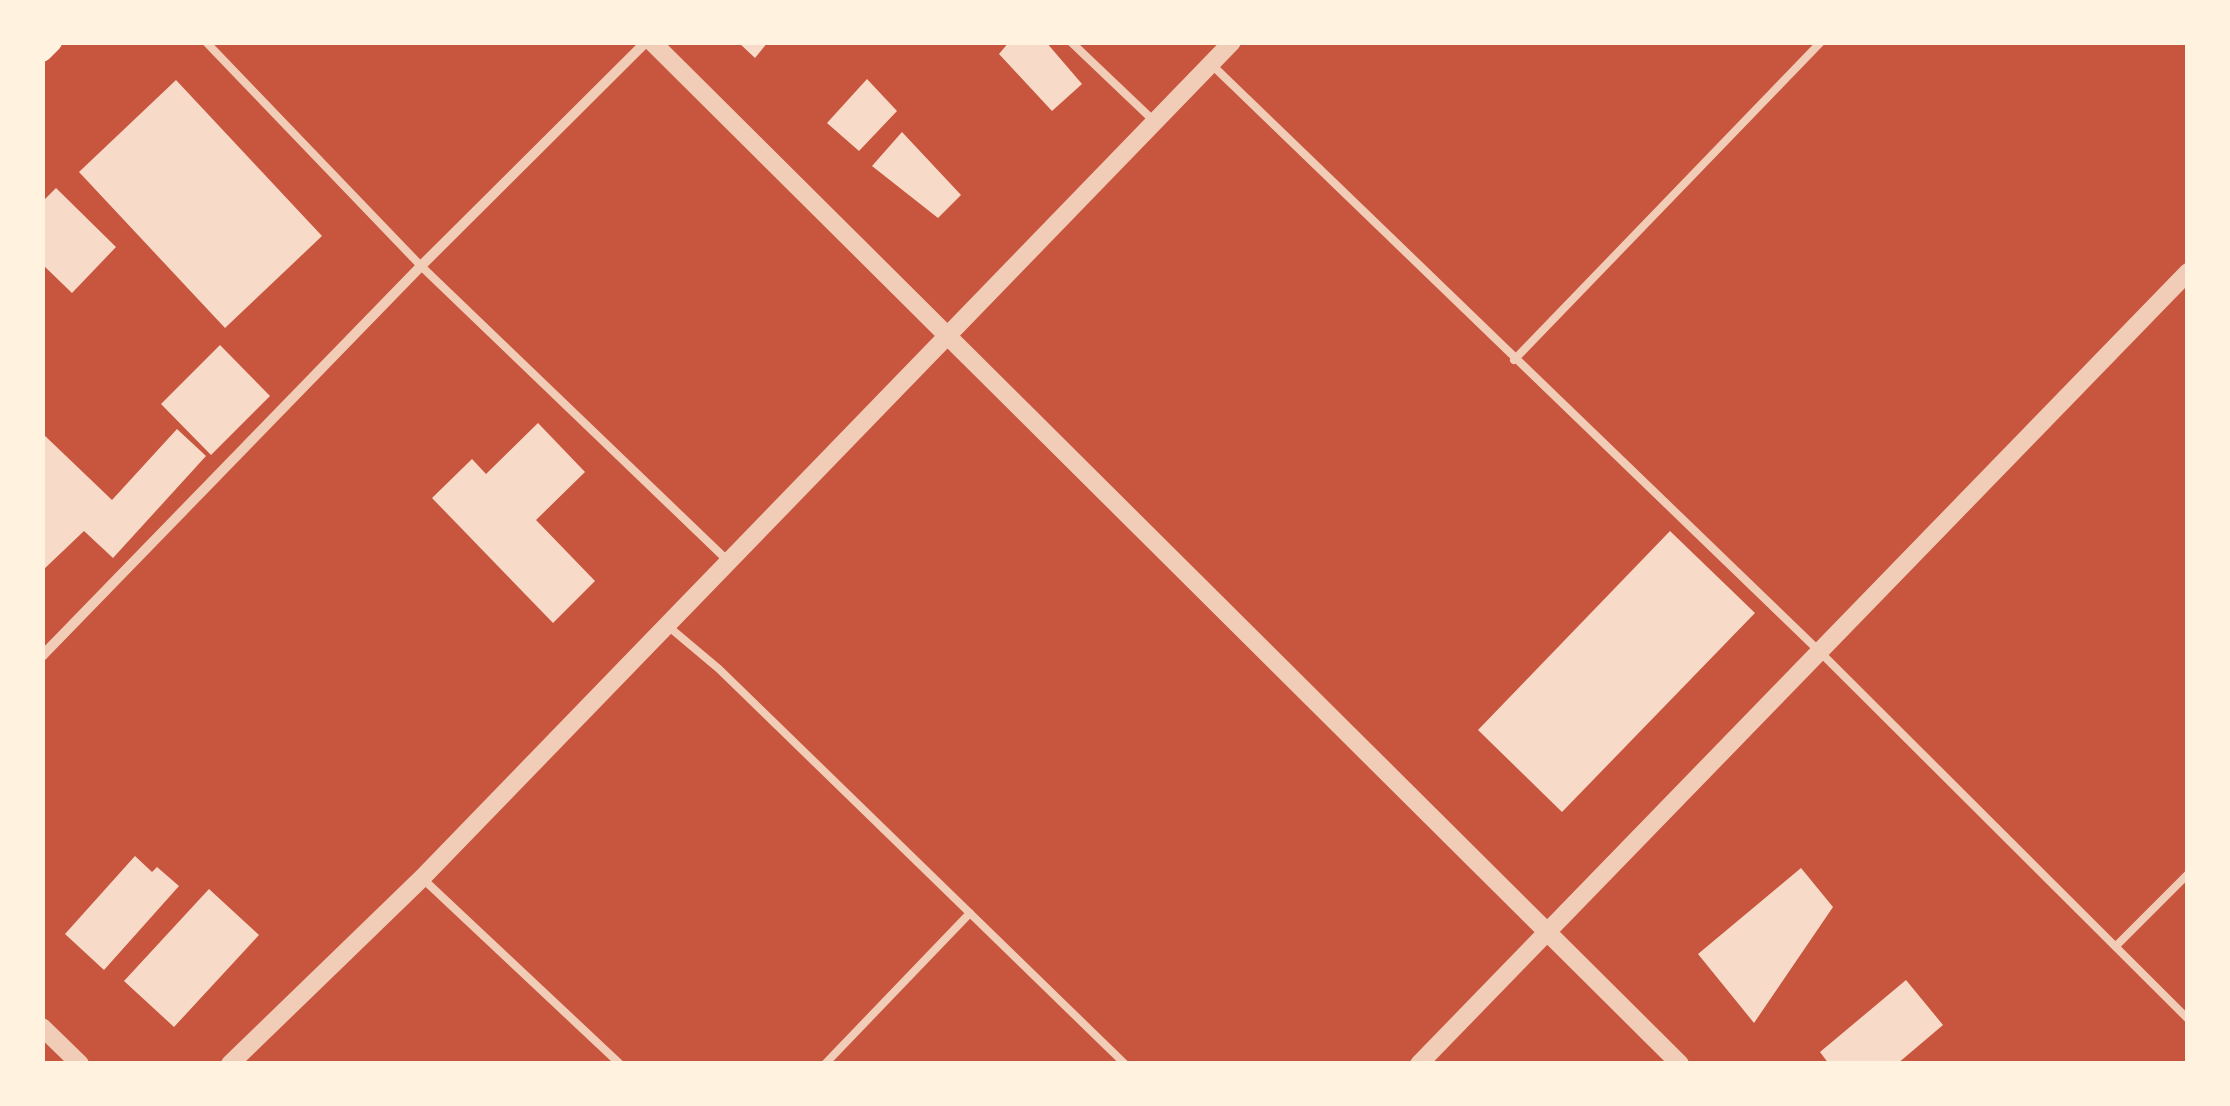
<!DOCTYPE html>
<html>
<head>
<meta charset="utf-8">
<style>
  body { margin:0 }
  #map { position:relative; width:2230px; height:1106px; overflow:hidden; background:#c8553d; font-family:"Titillium Web",sans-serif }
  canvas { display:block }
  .frame { position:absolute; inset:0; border:45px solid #fff3e0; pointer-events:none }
</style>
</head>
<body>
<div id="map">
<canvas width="2230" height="1106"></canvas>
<div class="frame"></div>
</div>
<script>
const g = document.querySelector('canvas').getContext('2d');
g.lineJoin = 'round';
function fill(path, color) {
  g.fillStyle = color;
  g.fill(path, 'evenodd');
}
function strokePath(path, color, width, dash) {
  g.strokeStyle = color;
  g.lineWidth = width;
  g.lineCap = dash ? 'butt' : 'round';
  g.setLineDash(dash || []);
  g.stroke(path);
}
fill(new Path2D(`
  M738,42H768L755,58Z
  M1009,42H1046L1082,84L1052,111L999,54Z
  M867,79L897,111L859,151L827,123Z
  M176,80L322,236L225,328L79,172Z
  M902,132L961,195L938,218L872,166Z
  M56,188L116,247L72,293L42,264V202Z
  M220,345L270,396L211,455L161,404Z
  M538,423L585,472L536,520L595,581L553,623L432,498L472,459L486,474Z
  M177,429L206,456L113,558L84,531L42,571V433L112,500Z
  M1670,531L1755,613L1562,812L1478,730Z
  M135,856L152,872L157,867L179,886L104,970L65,934Z
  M1801,868L1833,907L1754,1023L1698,954Z
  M209,889L259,935L174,1027L124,981Z
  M1906,980L1943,1025L1897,1064H1829L1820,1052Z`), '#f7dbc8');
strokePath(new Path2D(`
  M206,42L421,266L727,560
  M1071,42L1155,122
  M1211,64L1818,650L2188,1019
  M1514,360L1821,42
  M669,627L719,669L1125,1064
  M422,878L620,1064
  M2116,946L2188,874
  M825,1064L970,913`), '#f1ccb7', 8);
strokePath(new Path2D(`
  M42,656L421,266L646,42`), '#f1ccb7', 10);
strokePath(new Path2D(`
  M652,42L1680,1064
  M42,1027L80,1064
  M230,1064L422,878L1232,42
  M1419,1064L2188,272`), '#f1ccb7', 18);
strokePath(new Path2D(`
  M42,52L52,42`), '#fff3e0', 20);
</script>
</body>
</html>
